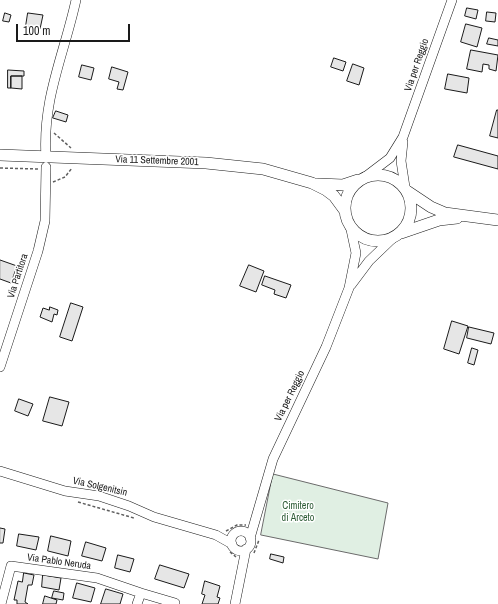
<!DOCTYPE html>
<html>
<head>
<meta charset="utf-8">
<style>
  body { margin:0 }
  #map { position:relative; width:498px; height:604px; overflow:hidden; background:#fff; font-family:"Archivo Narrow",sans-serif }
  canvas { display:block }
  .scale { position:absolute; left:16px; top:24px; width:114px; height:18px; box-sizing:border-box; border:2px solid #1a1a1a; border-top:0; padding-left:5px; font-size:12px; line-height:14px; white-space:nowrap; color:#1a1a1a; -webkit-text-stroke:3px #fff; paint-order:stroke }
</style>
</head>
<body>
<div id="map">
<canvas width="498" height="604"></canvas>
<div class="scale">100 m</div>
</div>
<script>
const g = document.querySelector('canvas').getContext('2d');
g.lineJoin = 'round';
function fill(path, color) {
  g.fillStyle = color;
  g.fill(path, 'evenodd');
}
function strokePath(path, color, width, dash) {
  g.strokeStyle = color;
  g.lineWidth = width;
  g.lineCap = dash ? 'butt' : 'round';
  g.setLineDash(dash || []);
  g.stroke(path);
}
function write(font, color, halo, rows, align = 'center') {
  g.font = font + ' "Archivo Narrow",sans-serif';
  g.lineWidth = 3;
  g.setLineDash([]);
  g.textBaseline = 'middle';
  g.strokeStyle = halo;
  g.fillStyle = color;
  for (const [text, x, y, turn = 0] of rows) {
    g.save();
    g.translate(x, y);
    g.rotate((+turn || 0) * Math.PI / 180);
    g.textAlign = isNaN(turn) ? turn : align;
    if (halo) g.strokeText(text, 0, 0);
    g.fillText(text, 0, 0);
    g.restore();
  }
}
const green = new Path2D(`
  M273,474L388,503L378,559L261,535Z`);
fill(green, '#e0efe3');
strokePath(green, '#6a6a6a', 1);
const building = new Path2D(`
  M467,8L478,10L476,19L465,16Z
  M487,12L496,13L495,22L486,21Z
  M5,13L11,15L9,22L3,21Z
  M28,13L43,15L40,29L26,26Z
  M466,24L482,28L477,47L461,42Z
  M489,38L498,40V46L487,44Z
  M471,50L498,55L496,71L489,69V65L483,64L482,72L467,69Z
  M334,58L346,62L343,71L331,67Z
  M353,64L364,68L359,85L347,81Z
  M82,65L94,68L91,80L79,77Z
  M112,67L128,72L123,90L117,89L119,82L109,79Z
  M8,70L24,71V76H11V88H8Z
  M448,74L469,78L467,93L445,89Z
  M11,76H22V89L11,88Z
  M497,110H498V138L490,136Z
  M56,111L68,115L66,122L53,118Z
  M458,145L498,156V169L454,157Z
  M0,260L17,266L11,283L0,279Z
  M249,265L264,271L256,292L240,286Z
  M265,276L291,285L286,298L274,294L275,290L262,285Z
  M71,303L83,307L72,341L60,337Z
  M50,307L58,310L57,315L54,314L52,322L40,317L43,308L49,310Z
  M452,321L468,326L459,354L444,349Z
  M469,327L494,333L491,344L467,338Z
  M472,348L478,350L474,365L468,363Z
  M50,397L69,402L62,426L43,421Z
  M19,399L33,404L28,416L15,411Z
  M0,528L5,529L3,543H0Z
  M19,534L39,537L36,550L17,546Z
  M51,536L71,541L68,556L48,551Z
  M86,542L106,548L102,561L82,556Z
  M271,554L284,557L283,563L270,559Z
  M118,555L134,559L130,572L115,568Z
  M160,565L189,574L184,588L155,579Z
  M24,573L34,575L32,585H28L25,602L28,604H17V600H14L18,581L22,582Z
  M43,575L61,578L59,590L42,587Z
  M205,581L220,586L217,597L220,598L218,604H202L205,595L202,594Z
  M77,583L95,588L91,602L73,598Z
  M106,589L123,594L120,604H101Z
  M54,591L64,593L63,600L52,598Z
  M45,596L57,600L56,604H43Z`);
fill(building, '#e6e6e6');
strokePath(building, '#1a1a1a', 1);
const minor = new Path2D(`
  M403,142L401,161L405,187
  M46,158C42,99 64,55 76,0
  M365,177L390,158L403,137L452,0
  M351,285L369,261L393,238
  M0,367L38,251L45,221L46,167
  M0,471L65,491L99,496L129,506L154,517L216,535L232,544
  M231 541a10 10 0 1 1 20 0a10 10 0 1 1-20 0Z
  M250,538L273,459L326,347L349,288L356,253L350,225
  M141,593L175,603
  M1,604L11,566L97,578L141,593L137,604
  M235,604L246,549`);
const major = new Path2D(`
  M0,155L206,163L263,169L312,183L326,190L334,196L345,211
  M345 208a33 33 0 1 1 66 0a33 33 0 1 1-66 0Z
  M319,184L343,185L358,180
  M407,191L431,207L445,213L498,220
  M401,233L439,220L457,218`);
strokePath(minor, '#1a1a1a', 10);
strokePath(major, '#1a1a1a', 12);
strokePath(new Path2D(`
  M54,133L71,148
  M0,168L38,169
  M53,182L65,177L72,168
  M78,502L134,518
  M226,531L237,525H246
  M230,552L236,557
  M254,553L259,540`), '#5f5f5f', 1.5, [3, 2]);
strokePath(minor, '#fff', 9);
strokePath(major, '#fff', 11);
write('10px', '#1a1a1a', '#fff', [
  ["Via per Reggio",417,65,-71],
  ["Via 11 Settembre 2001",157,161,2],
  ["Via Partitora",18,276,-72],
  ["Via per Reggio",290,396,-64],
  ["Via Solgenitsin",100,487,13],
  ["Via Pablo Neruda",59,562,8]
]);
write('10px', '#2b5a34', '#fff', [
  ["Cimitero",298,506],
  ["di Arceto",298,518]
]);
</script>
</body>
</html>
